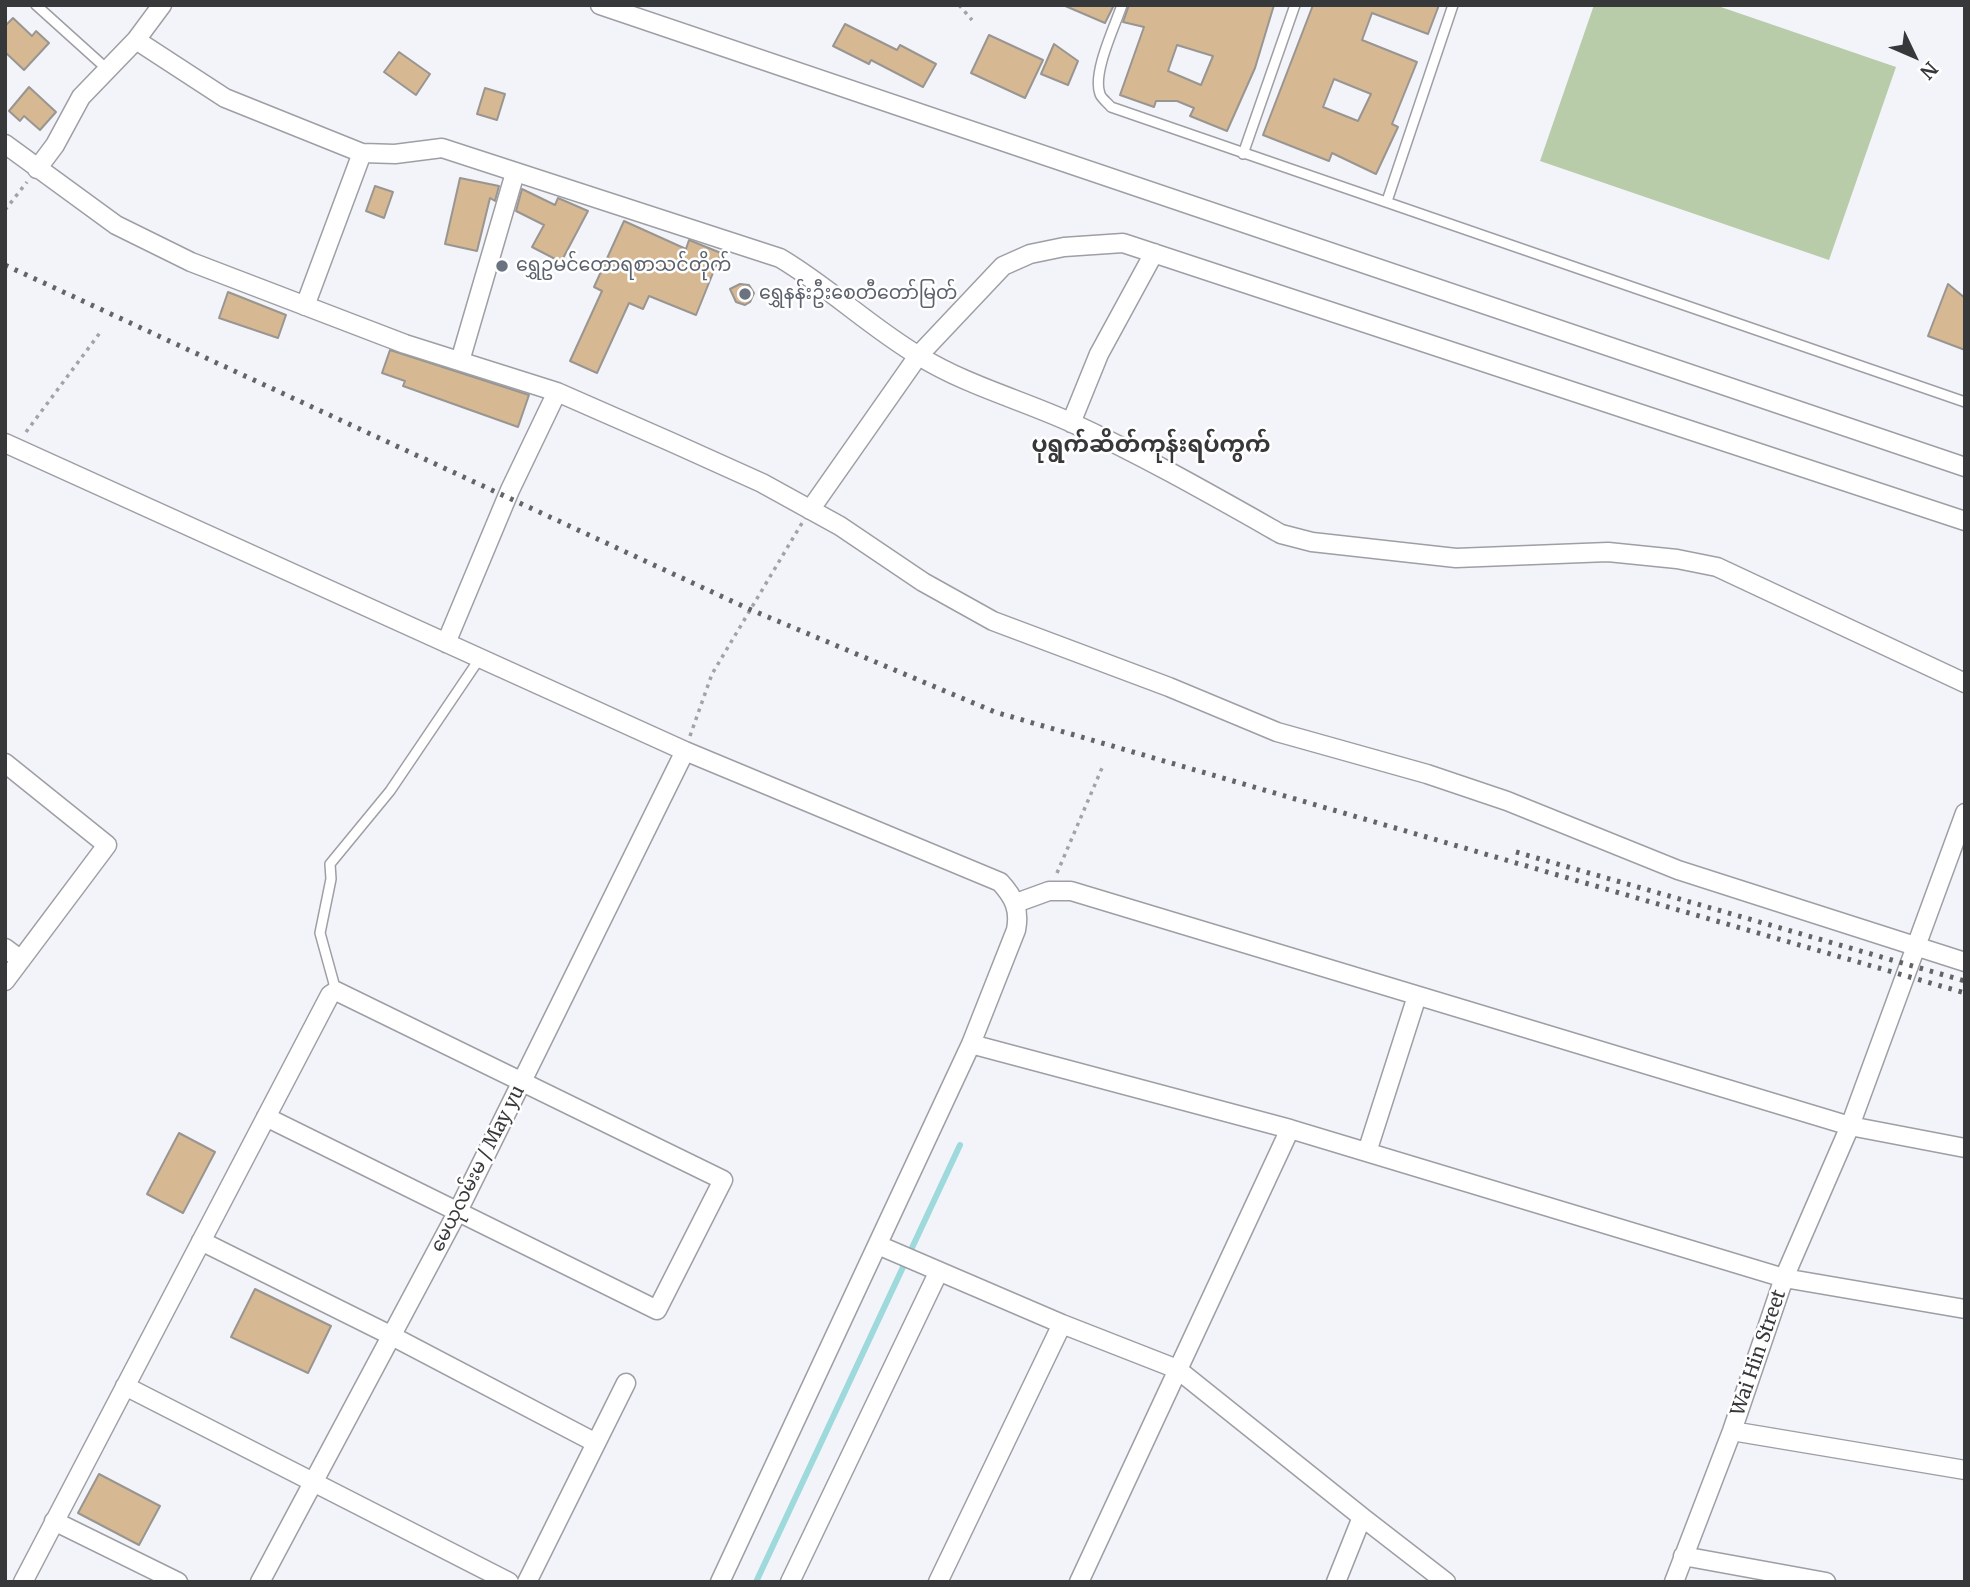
<!DOCTYPE html>
<html>
<head>
<meta charset="utf-8">
<style>
  body { margin:0 }
  #map { position:relative; width:1970px; height:1587px; overflow:hidden; background:#f2f4f9; font-family:Merriweather,serif }
  canvas { display:block }
  .frame { position:absolute; inset:0; border:7px solid #37383a; pointer-events:none }
  .north { position:absolute; left:1879px; top:21px; width:70px; height:70px; -webkit-text-stroke:5px #fff; paint-order:stroke; rotate:134deg; font-size:19px; font-weight:700; line-height:28px; text-align:center; color:#37383a }
  .north::after { content:''; display:block; margin:auto; width:24px; height:32px; background:#37383a; clip-path:polygon(50% 0,100% 100%,50% 72%,0 100%) }
</style>
</head>
<body>
<div id="map">
<canvas width="1970" height="1587"></canvas>
<div class="frame"></div>
<div class="north">N</div>
</div>
<script>
const g = document.querySelector('canvas').getContext('2d');
g.lineJoin = 'round';
function fill(path, color) {
  g.fillStyle = color;
  g.fill(path, 'evenodd');
}
function strokePath(path, color, width, dash) {
  g.strokeStyle = color;
  g.lineWidth = width;
  g.lineCap = dash ? 'butt' : 'round';
  g.setLineDash(dash || []);
  g.stroke(path);
}
function write(font, color, halo, rows, align = 'center') {
  g.font = font + ' Merriweather,"Noto Sans Myanmar",serif';
  g.lineWidth = 5;
  g.setLineDash([]);
  g.textBaseline = 'middle';
  g.strokeStyle = halo;
  g.fillStyle = color;
  for (const [text, x, y, turn = 0] of rows) {
    g.save();
    g.translate(x, y);
    g.rotate((+turn || 0) * Math.PI / 180);
    g.textAlign = isNaN(turn) ? turn : align;
    if (halo) g.strokeText(text, 0, 0);
    g.fillText(text, 0, 0);
    g.restore();
  }
}
fill(new Path2D(`
  M1594,5H1715L1896,67L1829,260L1540,161Z`), '#b8cca9');
strokePath(new Path2D(`
  M756,1582L960,1145`), '#9ed9dc', 6);
const building = new Path2D(`
  M1063,5H1114L1105,23Z
  M1129,5H1274L1255,68L1227,131L1190,116L1194,108L1177,101H1156L1154,107L1120,95L1144,27L1123,22ZM1177,45L1213,56L1201,85L1168,71Z
  M1313,5H1439L1428,34L1372,13L1362,40L1417,62L1392,124L1398,127L1376,174L1332,153L1329,161L1263,135ZM1334,79L1371,94L1358,121L1323,107Z
  M13,18L32,36L36,31L49,43L24,70L5,52V26Z
  M845,24L897,50L900,45L936,64L923,87L871,60L869,64L833,46Z
  M989,35L1043,60L1025,98L971,73Z
  M1054,44L1078,61L1068,85L1041,74Z
  M399,52L430,74L416,95L384,72Z
  M29,87L56,112L40,130L24,116L20,121L9,111Z
  M485,88L505,94L497,120L477,114Z
  M460,178L499,186L495,201L490,198L477,251L445,244Z
  M375,186L393,192L384,218L366,211Z
  M522,189L555,205L558,198L588,211L561,262L532,247L544,225L516,211Z
  M624,221L686,249L689,240L721,253L696,315L649,296L643,309L629,303L597,373L570,361L602,291L594,287Z
  M740,284L749,285L754,293L750,302L745,305L736,302L730,289Z
  M1948,284L1965,298V350L1928,336Z
  M228,292L286,315L278,338L219,318Z
  M390,350L529,395L518,427L403,386L405,381L382,373Z
  M179,1133L215,1152L183,1213L147,1194Z
  M255,1289L331,1326L308,1373L231,1337Z
  M99,1474L160,1506L139,1545L78,1513Z`);
fill(building, '#d6b893');
strokePath(building, '#999591', 2);
const service = new Path2D(`
  M36,5L107,69
  M1122,5C1115,26 1092,73 1100,94C1101,98 1108,103 1111,107L1965,402
  M1243,154L1295,5
  M1387,201L1453,5
  M336,991L320,933L331,879L330,864L390,791L480,658`);
const minor = new Path2D(`
  M600,5L1965,467
  M136,40L225,98L362,153L395,154L442,148L780,258C829,287 870,327 919,356C966,385 1019,399 1070,422C1142,455 1212,495 1281,534L1312,542L1456,558L1608,552L1677,559L1717,567L1965,683
  M5,144L116,225L191,262L405,344L557,392L671,442L762,483L840,526L923,582L993,621L1169,687L1277,732L1427,774L1507,801L1678,870L1965,962
  M37,169L55,145L81,97L136,40L162,5
  M305,306L362,153
  M460,361L515,173
  M1071,423L1099,354L1154,253
  M5,443L685,751L1000,882C1014,897 1020,910 1016,930L971,1044L720,1582
  M810,510L918,356L1003,266L1030,254L1064,247L1123,243L1965,521
  M446,643L510,490L557,392
  M5,763L107,845L5,981
  M1016,903L1049,891H1071L1850,1126L1965,1148
  M5,948L21,960
  M971,1044L1290,1129L1784,1278L1965,1309
  M1367,1152L1417,996
  M201,1241L390,1335L596,1443
  M878,1245L1062,1324L1177,1369L1362,1517
  M125,1386L509,1582
  M1732,1431L1965,1470
  M54,1521L178,1582
  M1683,1556L1826,1582
  M23,1582L330,995L336,991L723,1180L657,1310L266,1117
  M260,1582L458,1211L685,751
  M527,1582L626,1383
  M790,1582L939,1271
  M938,1582L1062,1324
  M1079,1582L1290,1129
  M1336,1582L1362,1517L1446,1582
  M1674,1582L1732,1431L1784,1278L1850,1126L1965,813`);
strokePath(service, '#9d9fa4', 12);
strokePath(minor, '#9d9fa4', 21);
strokePath(new Path2D(`
  M959,5L972,20
  M5,210L27,182
  M26,432L102,330
  M690,736L712,674L802,523
  M1057,873L1102,768`), '#a2a3a7', 3.5, [3.5, 5]);
strokePath(service, '#fff', 9);
strokePath(minor, '#fff', 18);
strokePath(new Path2D(`
  M5,265L749,609L995,712L1965,993
  M1516,852L1965,981`), '#636467', 5, [3.5, 7]);
for (const [x, y, r, color] of [
  [502,266,7,"#6b7280"],
  [745,294,7,"#6b7280"]
]) {
  const dot = new Path2D();
  dot.arc(x, y, r, 0, 2 * Math.PI);
  g.fillStyle = color;
  g.fill(dot);
  strokePath(dot, '#fff', 2.5);
}
write('19px', '#5b616d', '#fff', [
  ["ရွှေဥမင်တောရစာသင်တိုက်",516,266],
  ["ရွှေနန်းဦးစေတီတော်မြတ်",759,294]
], 'left');
write('19px', '#37383a', '#fff', [
  ["မေယုလမ်းမ / May yu",478,1169,-63],
  ["Wai Hin Street",1759,1353,-71]
]);
write('bold 23px', '#37383a', '#fff', [
  ["ပုရွက်ဆိတ်ကုန်းရပ်ကွက်",1151,445]
]);
</script>
</body>
</html>
